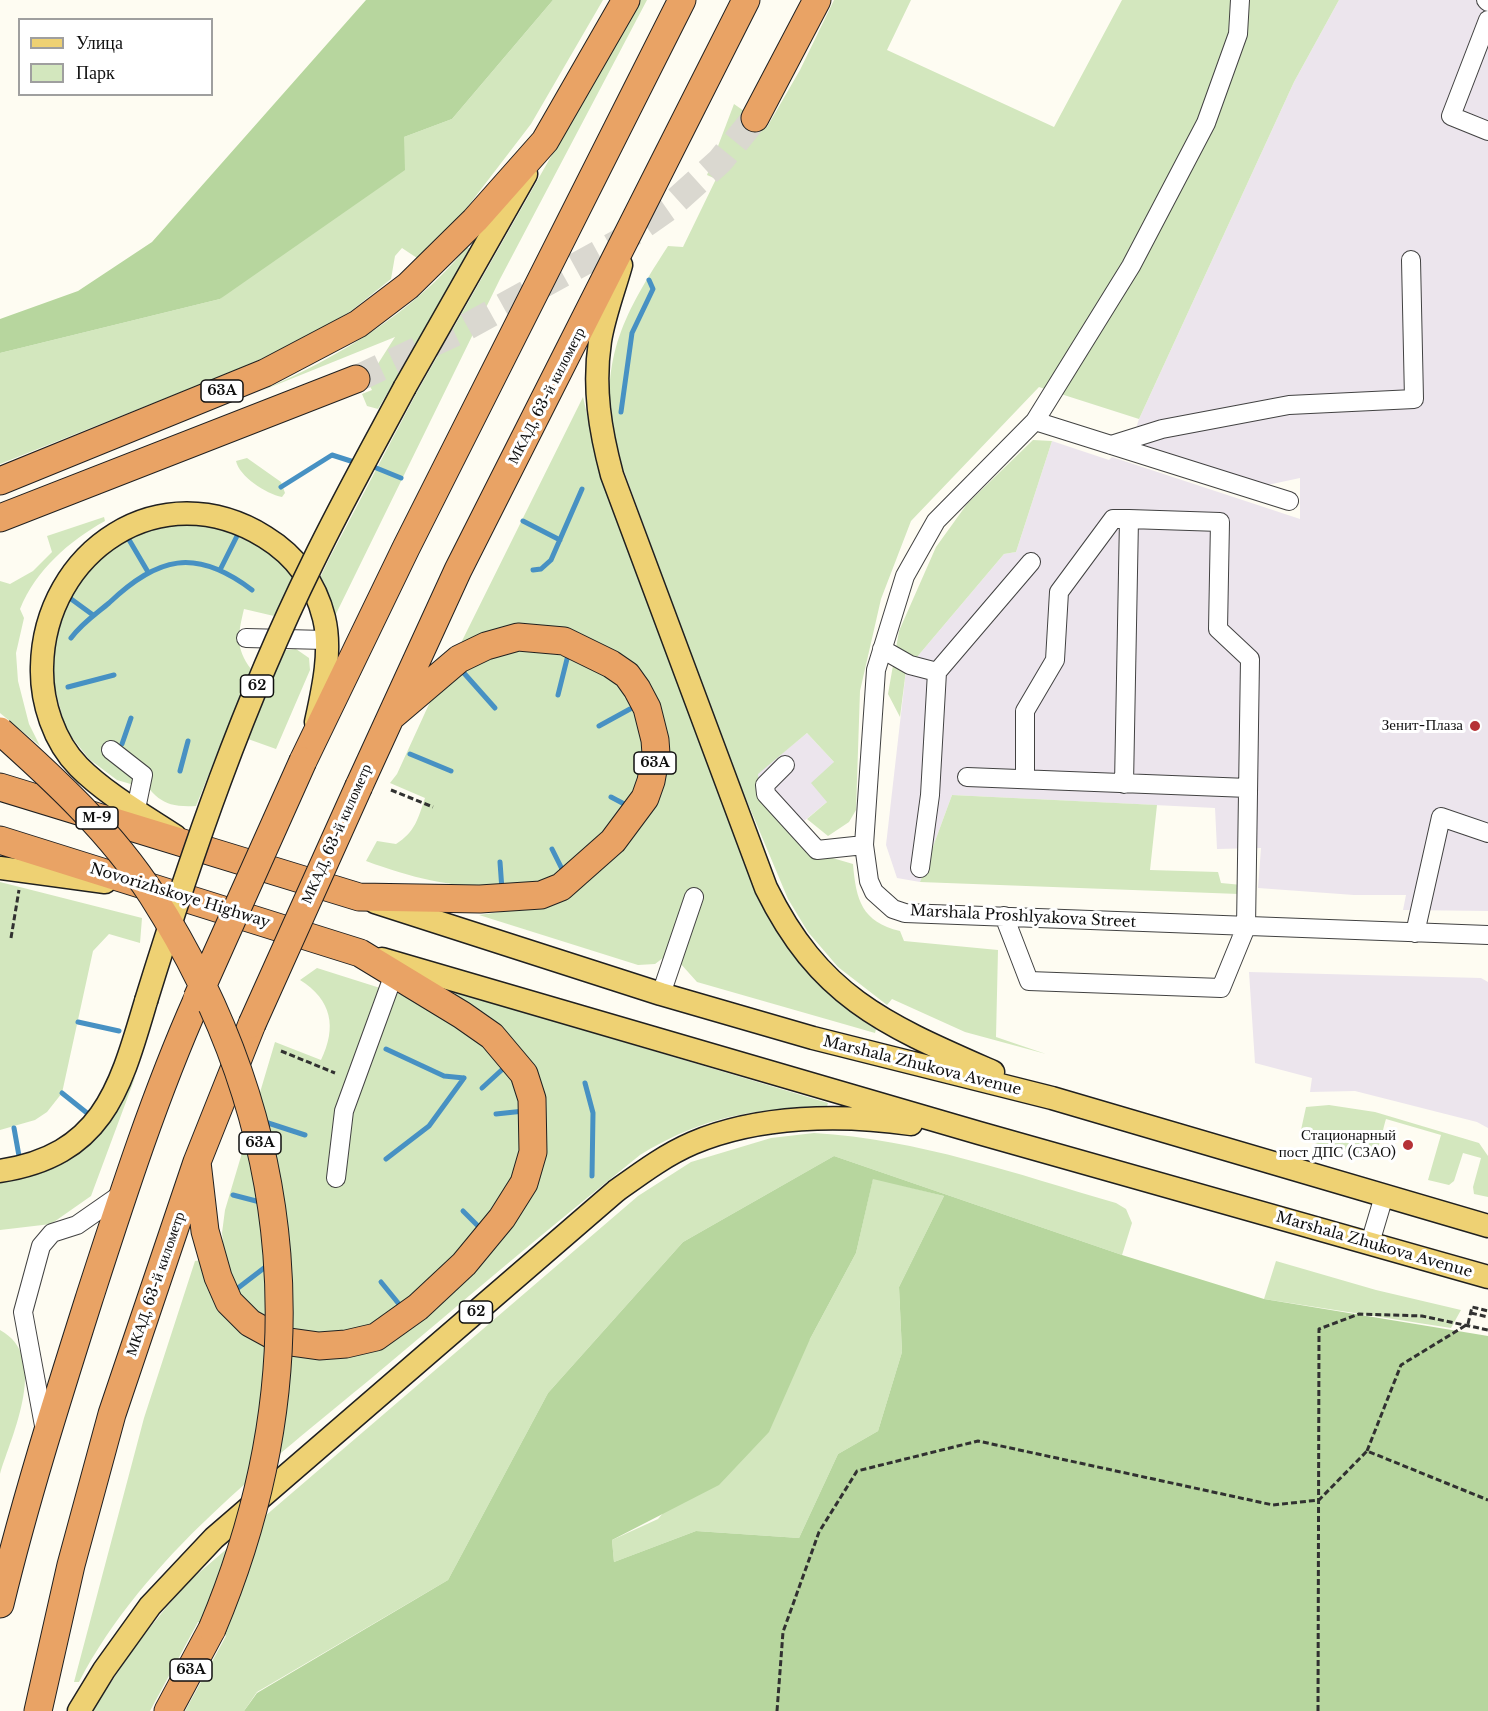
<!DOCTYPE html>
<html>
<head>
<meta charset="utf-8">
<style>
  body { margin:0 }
  #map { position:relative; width:1488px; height:1711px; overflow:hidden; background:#fefcf2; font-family:"Libre Baskerville",serif }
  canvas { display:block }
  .legend { position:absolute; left:18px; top:18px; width:195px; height:78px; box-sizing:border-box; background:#fff; border:2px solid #9f9f9f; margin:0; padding:8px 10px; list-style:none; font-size:18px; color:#0f0f0f }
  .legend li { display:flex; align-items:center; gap:12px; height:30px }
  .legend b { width:30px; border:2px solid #9f9f9f }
</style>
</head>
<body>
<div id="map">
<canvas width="1488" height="1711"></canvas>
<ul class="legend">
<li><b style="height:8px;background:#eed173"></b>Улица</li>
<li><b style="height:16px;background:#d3e7be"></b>Парк</li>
</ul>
</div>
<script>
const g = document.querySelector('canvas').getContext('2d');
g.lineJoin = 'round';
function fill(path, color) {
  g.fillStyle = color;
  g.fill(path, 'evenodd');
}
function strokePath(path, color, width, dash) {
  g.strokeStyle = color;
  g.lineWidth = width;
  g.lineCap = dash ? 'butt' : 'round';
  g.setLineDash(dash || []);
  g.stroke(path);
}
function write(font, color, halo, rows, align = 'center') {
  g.font = font + ' "Libre Baskerville",serif';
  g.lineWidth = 6;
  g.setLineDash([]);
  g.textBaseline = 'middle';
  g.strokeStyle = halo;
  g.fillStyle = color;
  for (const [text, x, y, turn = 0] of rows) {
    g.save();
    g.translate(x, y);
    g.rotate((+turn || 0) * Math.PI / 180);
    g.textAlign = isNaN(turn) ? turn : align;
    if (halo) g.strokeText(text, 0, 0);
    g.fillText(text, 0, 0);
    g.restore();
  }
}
fill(new Path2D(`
  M1339,0H1488V911L1403,910L1406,895H1354L1258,888L1261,848L1217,849L1215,808L952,795L920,882L897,878L886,845L906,670L1004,554L1016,552L1052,441L1109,460L1112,457L1300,519V478L1258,487L1130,447L1139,419L1294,82Z
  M807,733L834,762L827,802L792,831L761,799L757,774Z
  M1249,972L1481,978L1488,982V1128L1477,1122L1355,1091L1310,1092L1312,1078L1255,1063Z`), '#ece5ed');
fill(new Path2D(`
  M553,0H603L531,124L459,218L417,258L402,248L395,256L391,279L351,311L303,340L239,369L0,464V353L220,299L404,137L452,119Z
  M640,0H647L500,279L333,620L318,582L329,559L417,392Z
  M834,0H911L887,50L1054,127L1122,0H1339L1294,82L1139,419L1039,387L911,521L881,599L860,691L856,810L849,822L828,836L807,819L827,802L811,783L834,762L807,733L758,774L761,799L812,852L853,864C856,900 862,922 900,931L904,941L998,950L996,1037L1046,1054L965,1032L892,999L887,1005L838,967L808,932L788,899L728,756L612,438C601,355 624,314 668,246L683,247L716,179L707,175L734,104L767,127L800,70Z
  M467,247L472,250L378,409L367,406L362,394L372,390L367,381L395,337L261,391C340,356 412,314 467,247Z
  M583,397L602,479L807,967L831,995L876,1029L875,1033L697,982L680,963L667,955L655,964L638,965L479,915L544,906L666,770L603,646L458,649Z
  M1033,440L1052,441L1016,552L1004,554L906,670L900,717L888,694L899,631L936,547L967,504Z
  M247,458L281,482L285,493L282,497C266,494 239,476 236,461Z
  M104,517L105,521C69,541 36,570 20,609L24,618L16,653L18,681L29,724L40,746L0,713V581L10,584L33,571L52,552L47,536Z
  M190,519L260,541L294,576L274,616L244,609C238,634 235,648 251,669L196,806C161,808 156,797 136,773L134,785L117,780L89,759L66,730L52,678L51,647L69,592L100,555L149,526Z
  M296,649L309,658L310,670L276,749L248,739L285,650Z
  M553,649C579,659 608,671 625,695C651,730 646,780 623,815C615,828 597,838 586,848C573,859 559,877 544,884C538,888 525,886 517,886C458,889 421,881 366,861L377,841L396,844C415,832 418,819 425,798L390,783L397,774L435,691L450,675L497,650Z
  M952,795L1157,805L1150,870L1218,872L1221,883L1242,885L1239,894L920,882Z
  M0,882L142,918L140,943L109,934L93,951L62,1093L47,1112L35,1120L0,1130Z
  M317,968L418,1000L451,1017L510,1069L526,1123L515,1182L457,1256L384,1322L346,1334H299L264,1321L248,1305L233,1284L225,1260L222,1233L225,1210L275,1042L321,1060C337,1027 332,1000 300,980Z
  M456,992L828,1103L826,1110C756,1106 700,1118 640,1155C550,1227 462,1302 374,1376C266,1466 146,1555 79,1682H74L144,1418L195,1261L203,1260L208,1284L327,1355L470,1268L543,1112L454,994Z
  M136,1075L91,1196L51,1224L0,1230V1181C70,1172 106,1137 136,1075Z
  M1329,1105L1375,1112L1479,1143L1488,1156V1197L1474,1194L1473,1187L1481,1158L1463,1153L1454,1181L1449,1185L1428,1180L1441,1135L1386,1119C1381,1134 1381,1156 1363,1160L1315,1143L1301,1130L1306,1107Z
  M814,1133C918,1139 1016,1174 1116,1203L1126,1209L1132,1223L1122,1255L834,1156L683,1242L548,1393L448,1580L257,1692L244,1711H185L226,1636L198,1622L150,1711H93C123,1662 154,1618 194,1577L638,1196L691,1162L771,1138Z
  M873,1178L944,1196L899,1287L902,1352L878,1431L838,1454L799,1538L696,1531L614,1562L612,1540L658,1519L810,1339L856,1253Z
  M1276,1261L1376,1290L1461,1310L1451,1328L1264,1299Z
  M0,1330C50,1357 12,1434 0,1474Z`), '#d3e7be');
fill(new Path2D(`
  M366,0H553L452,119L404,137L405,170L220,299L0,353V319L78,291L152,242Z
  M834,1156L1122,1255L1264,1299L1488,1336V1711H244L257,1693L448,1580L548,1393L683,1242ZM873,1179L944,1196L899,1287L902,1352L878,1431L838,1454L799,1538L696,1531L614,1562L612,1540L719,1485L769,1432L810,1339L856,1253Z`), '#b7d69e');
strokePath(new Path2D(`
  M621,412L632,333L653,289L649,280
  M369,465L401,478
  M281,487L332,455L357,463
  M523,521L560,540
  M128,538L148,572
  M220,570L238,534
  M533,570L541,569L551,560L582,489
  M67,596L93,615
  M71,638C82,623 96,614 109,603C158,557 195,547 252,590
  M463,672L495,708
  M68,687L114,675
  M558,695L568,655
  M599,726L630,709
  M122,744L131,718
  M410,754L451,771
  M180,771L188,741
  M611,797L628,806
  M552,849L564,873
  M500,862L502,890
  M78,1022L119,1031
  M386,1049L444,1076L464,1078
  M585,1083L593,1113L592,1176
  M482,1088L506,1066
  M62,1093L87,1113
  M496,1114L524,1111
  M262,1121L305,1135
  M14,1128L19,1156
  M386,1159L429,1126L464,1078
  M233,1195L260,1202
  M463,1211L482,1230
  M381,1282L403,1309
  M238,1288L268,1265`), '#4791c3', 5);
strokePath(new Path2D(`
  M356,379L461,330L618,243L669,207L720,161L755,118`), '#dad8d0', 27, [27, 14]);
const minor = new Path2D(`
  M1240,0L1238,34L1206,123L1131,266L1035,421L936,521L905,576L876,670L864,845L869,881L874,892L893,909L905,913L1488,935
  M1486,0L1488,2
  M1488,20L1451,116L1488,131
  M1035,421L1289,501
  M1111,445L1162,429L1289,405L1414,399L1411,260
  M246,638L325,640
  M882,649L910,665L937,672L1031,562
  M111,750L143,775L136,809
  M785,765L765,785L766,794L817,850L864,845
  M967,777L1248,788
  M1025,779V711L1055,660L1059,592L1113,519H1129
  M920,868L930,795L937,672
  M1004,916L1029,981L1221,988L1246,927L1250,659L1218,629L1220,522L1129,519L1124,784
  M1415,933L1441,817L1488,833
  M661,994L694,897
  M336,1178L344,1111L394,974
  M1370,1243L1384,1196
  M45,1431L23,1312L41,1246L52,1233L77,1225L123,1193`);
const major = new Path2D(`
  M621,265C614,290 604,316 600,341C593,388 600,430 612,475L766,888C820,998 886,1025 993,1072
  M405,387L526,174
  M175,836C143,815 106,794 79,767C54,742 41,702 42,667C44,551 161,472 265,537C296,556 315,582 324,618C332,651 323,690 316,722
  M0,868L105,882
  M375,902L661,994L813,1038L1052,1098L1488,1226
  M382,959L979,1133L1488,1277
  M0,1171C103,1155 120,1089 146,1001
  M79,1711L104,1670L150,1606L214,1538L616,1191C641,1173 665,1155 693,1143C759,1115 842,1114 911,1124`);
const highway = new Path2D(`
  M755,118L817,0
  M0,481L265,373L358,324L408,286L475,220L545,141L626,0
  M0,518L356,379
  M303,761L406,548L682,0
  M359,786L458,570L746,0
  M0,787L359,897L480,899L541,895L561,887L613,841L645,798L651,781L656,754L655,740L647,708L637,689L627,675L611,664L564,641L518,637L486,646L459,659L392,716
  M0,840L360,953L462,1015L492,1036L524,1074L532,1099L533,1152L524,1183L502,1218L464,1264L418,1307L376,1337L346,1344L319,1346L283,1341L250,1323L229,1302L218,1277L205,1231L197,1162
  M0,1604C25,1501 57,1400 89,1299C122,1197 154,1097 197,1000
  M38,1711L71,1565L112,1414L197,1162L252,1024
  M168,1711L212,1629`);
strokePath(minor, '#424242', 20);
strokePath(major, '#202020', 25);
strokePath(highway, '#202020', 29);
strokePath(new Path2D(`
  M391,790L433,807
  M11,938L19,890
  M281,1051L335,1073
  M1471,1313L1488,1317
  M1367,1451L1401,1365L1468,1324L1472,1307L1488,1311
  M777,1711L783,1632L819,1532L857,1471L978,1441L1273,1505L1319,1500L1367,1451L1488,1500
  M1318,1711L1319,1329L1359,1314L1422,1316L1488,1330`), '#313131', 3, [6, 3]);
strokePath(minor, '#fff', 18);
strokePath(major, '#eed173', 22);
strokePath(highway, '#e9a365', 27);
const majorBridge = new Path2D(`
  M146,1001C192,852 243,704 312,564C341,504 374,445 405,387`);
const highwayBridge = new Path2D(`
  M0,731C55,780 112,833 152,895C299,1126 318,1377 212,1629
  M197,998L303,761
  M252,1024L359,786`);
strokePath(majorBridge, '#202020', 25, []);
strokePath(highwayBridge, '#202020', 29, []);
strokePath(majorBridge, '#eed173', 22);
strokePath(highwayBridge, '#e9a365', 27);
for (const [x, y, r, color] of [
  [1475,726,6,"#b53136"],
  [1408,1145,6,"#b53136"]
]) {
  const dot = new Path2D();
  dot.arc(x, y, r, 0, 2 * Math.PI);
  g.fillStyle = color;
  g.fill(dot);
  strokePath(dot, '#fff', 2);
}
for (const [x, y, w] of [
  [222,391,42],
  [257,686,33],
  [655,763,42],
  [97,818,42],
  [260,1143,42],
  [476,1312,33],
  [191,1670,42]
]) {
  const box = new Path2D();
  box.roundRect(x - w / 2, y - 11, w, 22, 4.5);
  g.fillStyle = '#fff';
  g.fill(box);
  strokePath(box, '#0f0f0f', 1.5);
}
write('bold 14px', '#0f0f0f', null, [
  ["63A",222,391],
  ["62",257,686],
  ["63A",655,763],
  ["М-9",97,818],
  ["63A",260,1143],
  ["62",476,1312],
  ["63A",191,1670]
]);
write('15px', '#0f0f0f', '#fff', [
  ["МКАД, 63-й километр",547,396,-63],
  ["МКАД, 63-й километр",337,834,-66],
  ["Novorizhskoye Highway",180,896,17],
  ["Marshala Proshlyakova Street",1023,917,3],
  ["Marshala Zhukova Avenue",922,1066,14],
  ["Marshala Zhukova Avenue",1374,1245,16],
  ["МКАД, 63-й километр",156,1284,-71]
]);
write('15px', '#0f0f0f', '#fff', [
  ["Зенит-Плаза",1463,726],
  ["Стационарный",1396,1136],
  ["пост ДПС (СЗАО)",1396,1153]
], 'right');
</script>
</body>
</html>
